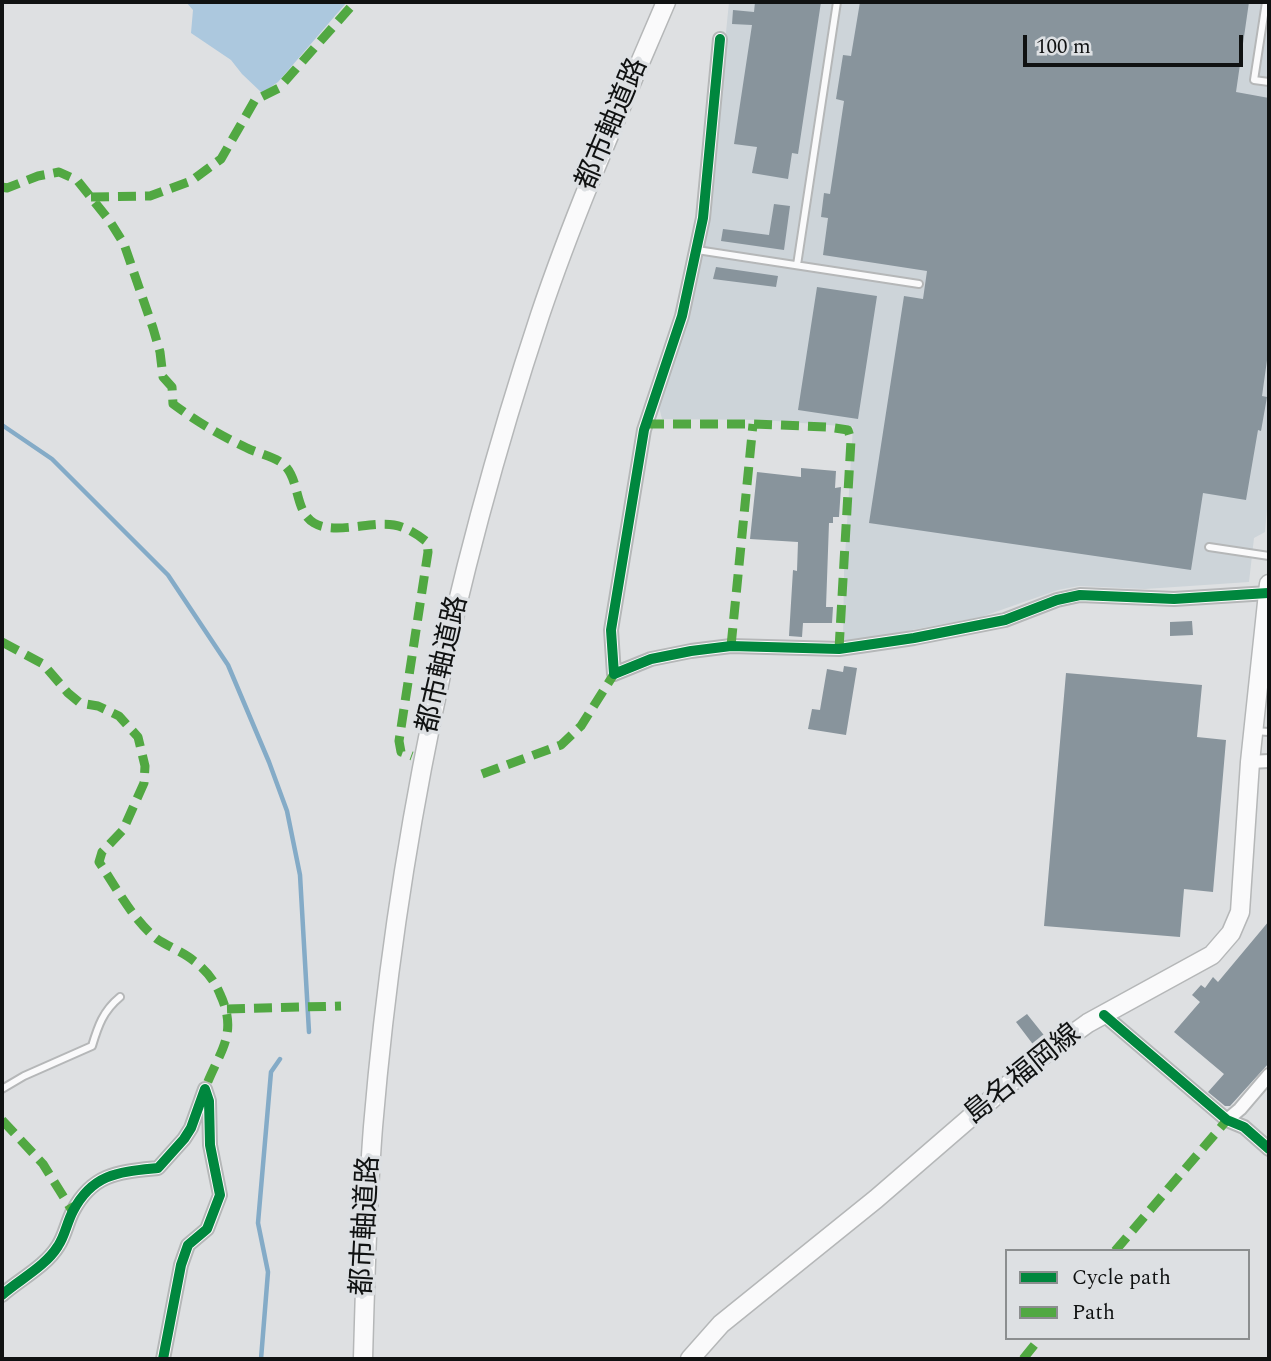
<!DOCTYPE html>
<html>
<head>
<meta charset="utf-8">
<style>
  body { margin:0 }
  #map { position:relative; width:1271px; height:1361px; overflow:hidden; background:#dee0e2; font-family:Spectral,serif }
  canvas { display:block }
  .frame { position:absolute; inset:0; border:4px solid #101212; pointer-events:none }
  .legend { position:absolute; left:1005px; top:1249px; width:245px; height:91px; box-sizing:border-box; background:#dde0e3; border:2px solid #8b8e8f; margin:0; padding:9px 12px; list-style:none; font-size:21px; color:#101212 }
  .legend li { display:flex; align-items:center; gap:14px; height:35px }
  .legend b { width:35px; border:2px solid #8b8e8f }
  .scale { position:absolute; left:1023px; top:35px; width:220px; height:32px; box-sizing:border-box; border:4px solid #101212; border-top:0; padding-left:9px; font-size:21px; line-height:24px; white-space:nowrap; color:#101212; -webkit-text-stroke:5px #dde0e3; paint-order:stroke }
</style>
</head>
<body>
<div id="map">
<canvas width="1271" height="1361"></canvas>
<div class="frame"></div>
<ul class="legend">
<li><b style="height:9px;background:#00873e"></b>Cycle path</li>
<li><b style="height:9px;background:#51a842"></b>Path</li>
</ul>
<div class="scale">100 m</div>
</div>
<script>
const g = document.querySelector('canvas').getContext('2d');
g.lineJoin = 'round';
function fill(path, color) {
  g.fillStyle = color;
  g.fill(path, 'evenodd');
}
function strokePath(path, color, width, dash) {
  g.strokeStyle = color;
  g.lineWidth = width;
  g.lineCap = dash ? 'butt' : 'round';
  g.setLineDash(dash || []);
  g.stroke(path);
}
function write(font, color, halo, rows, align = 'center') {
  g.font = font + ' Spectral,"Noto Sans JP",serif';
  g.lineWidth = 7;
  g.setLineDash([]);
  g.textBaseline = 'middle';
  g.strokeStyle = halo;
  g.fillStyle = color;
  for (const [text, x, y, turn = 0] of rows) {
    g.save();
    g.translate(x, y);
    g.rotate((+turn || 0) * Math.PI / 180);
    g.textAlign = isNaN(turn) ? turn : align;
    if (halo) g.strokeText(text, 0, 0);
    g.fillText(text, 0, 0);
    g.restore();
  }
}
fill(new Path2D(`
  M729,2H1269V486L1265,532L1254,538L1249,582L1145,589L1079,586L1058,590L981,617L843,643L844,572L853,427L764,420L662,419L659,407L685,321L706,235Z`), '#cdd4d9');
fill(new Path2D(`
  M186,2H347L278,82L262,93L242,74L231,60L191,33L193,10Z`), '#acc8de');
strokePath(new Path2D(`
  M2,425L52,459L168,575L228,665L269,762L287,811L300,875L309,1032
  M261,1359L268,1272L258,1223L271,1072L280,1059`), '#84abc7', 4.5);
fill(new Path2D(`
  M755,2H821L798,154L792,153L788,179L752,173L757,147L734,144L752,25L732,24L733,10L754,12Z
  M860,2H1249L1236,92L1269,98V346L1262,396L1267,397L1261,431L1258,430L1246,500L1203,493L1191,570L869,523L904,296L923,299L927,271L823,255L828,218L821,217L824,193L830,194L844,101L836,99L843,55L851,56Z
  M774,204L790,206L784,250L721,241L723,229L769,235Z
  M716,267L778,276L776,287L713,279Z
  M817,287L877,296L858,419L798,410Z
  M801,468L836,471L835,488L841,487L839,517H833V523H829L826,607H833L832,623H803L802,637L789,636L793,570L797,571L798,542L750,539L757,472L801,477Z
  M1192,621L1193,635L1170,636V622Z
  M844,666L857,668L846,735L808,729L812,709L820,710L827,669L843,672Z
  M1066,673L1202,685L1197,737L1226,740L1213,892L1184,889L1180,937L1044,926Z
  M1269,921V1063L1230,1106H1225L1208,1092L1224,1074L1174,1032L1200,1002L1192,995L1201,985L1205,988L1213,977L1218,982Z
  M1027,1014L1047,1039L1035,1047L1016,1022Z`), '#88949c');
const service = new Path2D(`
  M1266,2L1254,80L1269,82
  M697,250L919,284
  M797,265L837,2
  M1209,547L1269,556
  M1254,731L1269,732
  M2,1089L24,1076L92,1046C98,1026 103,1011 120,997`);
const minor = new Path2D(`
  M720,39L703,218L682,316L644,430L611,630L614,674L651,659L691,651L731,646L839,649L914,638L1005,620L1057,600L1080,595L1174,599L1268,593
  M1250,762L1269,761
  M1104,1015L1227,1120L1244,1127L1269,1149
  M1227,1120L1240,1109L1269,1075
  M2,1295C20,1279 45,1267 58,1246C65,1236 67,1222 73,1211C93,1173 119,1172 158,1168L184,1139L191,1128L205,1089L209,1101L210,1145L220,1195L207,1229L188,1245L181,1265L163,1359`);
const secondary = new Path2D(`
  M363,1359C365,1282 367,1204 373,1127C396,852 453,577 540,315C576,208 622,105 666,2
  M690,1359L721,1324L876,1199L1038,1059L1088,1023L1212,955L1231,933L1240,912L1250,762L1269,584`);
strokePath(service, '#b5b7b8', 10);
strokePath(minor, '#b5b7b8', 16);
strokePath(secondary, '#b5b7b8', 21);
strokePath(service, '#fafafb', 6);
strokePath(minor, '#fafafb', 12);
strokePath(secondary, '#fafafb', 18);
strokePath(new Path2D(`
  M2,187L7,188L38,176L59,172L77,180L109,220L124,244L153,328L160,352L163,377L172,387L173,404C196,421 221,436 247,448C257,453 272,456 282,463C301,478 293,510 314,523C334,535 371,521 394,525C406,527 417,534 427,542L428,552L399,741L401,752L412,756
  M91,197L150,196L191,181L221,159L255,100L279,88L355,2
  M646,424H753L828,427L848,430L851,440L839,649
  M2,642L43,664L68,693L80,703L98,706L119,716L138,737L145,766L144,783L123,830L102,852L99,862C116,887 133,920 157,939C169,947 183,952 194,961C206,970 214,980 220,994C239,1035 219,1051 205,1089
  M731,646L753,424
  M482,774L561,745L581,726L614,674
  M227,1009L341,1006
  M2,1120L43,1164L73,1212
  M1115,1251L1227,1120
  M1023,1359L1040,1338`), '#51a842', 9, [18, 9]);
strokePath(new Path2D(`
  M720,39L703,218L682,316L644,430L611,630L614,674L651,659L691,651L731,646L839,649L914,638L1005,620L1057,600L1080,595L1174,599L1268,593
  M1104,1015L1227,1120L1244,1127L1269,1149
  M2,1295C20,1279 45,1267 58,1246C65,1236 67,1222 73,1211C93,1173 119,1172 158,1168L184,1139L191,1128L205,1089L209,1101L210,1145L220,1195L207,1229L188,1245L181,1265L163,1359`), '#00873e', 10);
write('28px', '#101212', '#dde0e3', [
  ["都市軸道路",614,125,-67],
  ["都市軸道路",445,665,-77],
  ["島名福岡線",1024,1076,-39],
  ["都市軸道路",368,1226,-87]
]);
</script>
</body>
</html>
